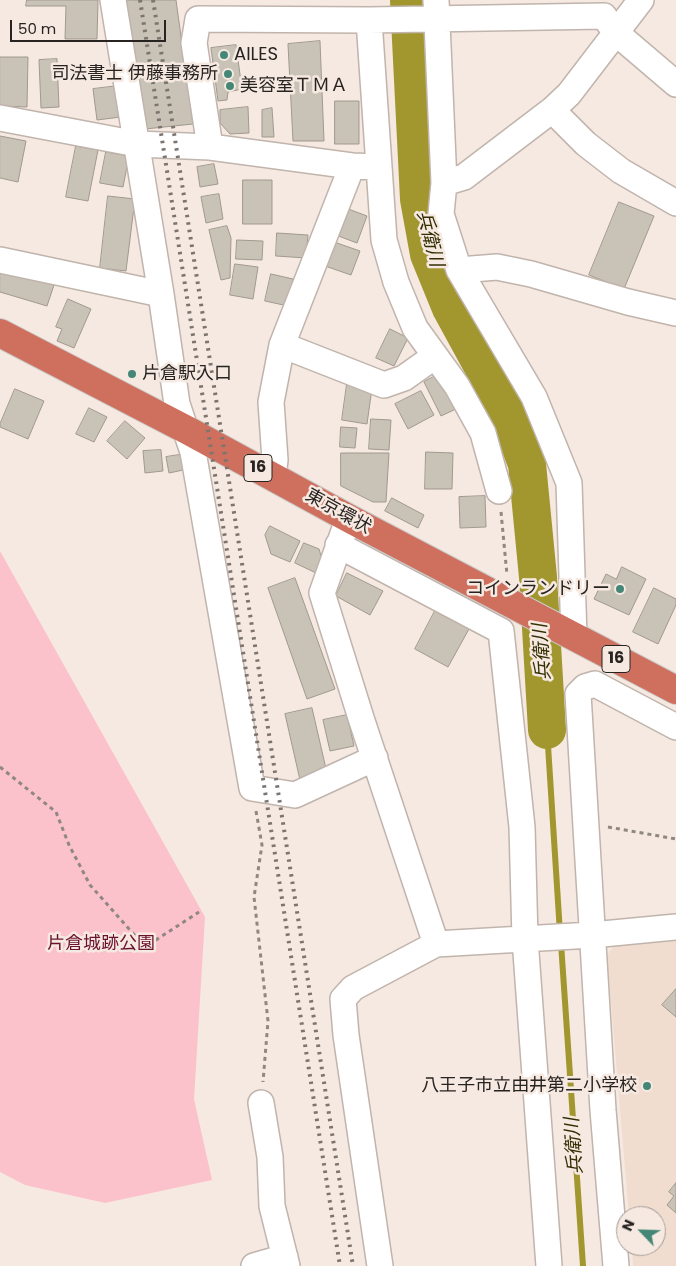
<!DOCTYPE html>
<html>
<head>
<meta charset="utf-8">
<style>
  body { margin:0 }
  #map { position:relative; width:676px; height:1266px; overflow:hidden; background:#f6e9e1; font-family:Poppins,sans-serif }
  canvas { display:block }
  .north { position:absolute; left:616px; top:1206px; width:50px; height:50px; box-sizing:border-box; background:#f6e9e1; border:1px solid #a39a94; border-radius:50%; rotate:294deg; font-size:14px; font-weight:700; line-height:20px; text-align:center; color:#272320 }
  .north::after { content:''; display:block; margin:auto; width:18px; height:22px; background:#458777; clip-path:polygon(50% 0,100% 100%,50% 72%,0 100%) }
  .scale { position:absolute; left:10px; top:20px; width:156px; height:22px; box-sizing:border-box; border:2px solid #272320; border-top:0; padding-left:6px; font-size:15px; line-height:18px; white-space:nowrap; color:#272320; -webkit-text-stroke:4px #f6e9e1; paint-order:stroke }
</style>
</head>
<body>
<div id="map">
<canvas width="676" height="1266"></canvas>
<div class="north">N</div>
<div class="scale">50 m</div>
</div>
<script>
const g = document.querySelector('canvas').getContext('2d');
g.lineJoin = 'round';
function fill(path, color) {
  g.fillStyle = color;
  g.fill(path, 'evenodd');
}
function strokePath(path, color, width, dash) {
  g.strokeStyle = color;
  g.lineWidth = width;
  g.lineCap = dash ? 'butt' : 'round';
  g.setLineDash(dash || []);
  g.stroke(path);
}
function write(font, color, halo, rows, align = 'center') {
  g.font = font + ' Poppins,"Noto Sans JP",sans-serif';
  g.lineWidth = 5;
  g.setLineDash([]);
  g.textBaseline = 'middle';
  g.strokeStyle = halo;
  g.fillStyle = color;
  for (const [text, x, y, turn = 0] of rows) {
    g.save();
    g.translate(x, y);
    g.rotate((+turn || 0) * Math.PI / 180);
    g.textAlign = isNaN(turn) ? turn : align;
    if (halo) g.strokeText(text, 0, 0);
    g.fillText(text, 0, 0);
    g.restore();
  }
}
fill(new Path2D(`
  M676,939V1266H633L632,1246H656V1216H629L607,955L616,943Z`), '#f1ddd0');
fill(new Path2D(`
  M0,551L205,917L194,1099L212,1180L105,1203L25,1185L0,1172Z`), '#fcc2cc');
strokePath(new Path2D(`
  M547,730L560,933
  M561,943L583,1266`), '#a1972e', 6);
strokePath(new Path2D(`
  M409,0L419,199L429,254L451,308L505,407L527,464L538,577L547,730`), '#a1972e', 38);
const building = new Path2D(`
  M27,0H98L97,39H65L66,6H26Z
  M122,0H176L193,124L145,129Z
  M320,41L324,141H293L288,44Z
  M236,45L242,89L228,92L227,100L218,101L211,48Z
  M0,57H28L27,107L0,106Z
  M57,59L59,107L41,108L39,60Z
  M118,86L121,117L97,120L93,89Z
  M335,101H359V144H335Z
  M248,107L249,133L230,134L220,123V110Z
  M272,108L274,137H262V110Z
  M0,136L26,141L18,182L0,178Z
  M76,146L98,150L88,201L66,197Z
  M106,152L129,156L123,187L100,183Z
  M214,164L218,184L200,187L197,167Z
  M243,180H272V224H243Z
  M219,194L223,219L206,223L201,197Z
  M108,196L135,199L126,271L100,268Z
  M619,202L654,216L624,289L589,275Z
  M343,207L367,216L357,243L333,234Z
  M227,226L231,238L230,278L221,280L209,230Z
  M277,233L308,235L306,258L276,256Z
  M237,240L263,241L262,260L236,259Z
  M334,242L360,251L351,275L325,266Z
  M235,264L258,267L253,299L230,295Z
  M0,265L55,282L47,306L0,292Z
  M271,274L293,279L288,306L265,301Z
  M68,299L91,309L74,348L57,341L62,329L56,327Z
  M390,329L408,338L394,366L376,358Z
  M441,373L458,408L441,416L424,382Z
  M347,384L372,388L367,424L342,420Z
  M15,389L44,401L28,439L0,427V424Z
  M421,391L434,415L408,429L395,404Z
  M89,408L107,417L94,442L76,434Z
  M371,419L391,420L389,450L369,449Z
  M125,421L145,438L127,459L107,441Z
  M341,427L357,428L355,448L340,447Z
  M161,450L163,471L145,473L143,451Z
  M426,452L453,453L452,489H425Z
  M341,453H389L386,502H373L341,486Z
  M185,454L188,469L169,473L166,457Z
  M485,496L486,527L460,528L459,497Z
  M392,498L424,515L418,528L385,511Z
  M270,526L300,541L290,562L271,554L265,535Z
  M304,543L319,549L322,559L316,573L295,563Z
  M622,567L646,579L629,615L594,599L606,574L616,579Z
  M347,573L383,591L370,615L336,596Z
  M295,578L335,689L307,699L268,588Z
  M654,588L676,599V605L658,644L633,632Z
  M435,611L469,629L448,667L415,649Z
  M312,708L327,773L300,780L285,714Z
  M347,715L354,746L330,751L323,720Z
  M676,989V1017L662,1005Z
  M676,1183V1213L667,1205L674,1196L669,1192Z`);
fill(building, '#c9c2b6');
strokePath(building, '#a0998e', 1);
const minor = new Path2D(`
  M113,0L161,294L177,404L193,452L252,788L295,795L375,758
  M436,0L444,183L441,214L459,270L534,397L569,483L574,637
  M369,20L384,240L396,282L415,328L457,386L483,433L499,491
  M552,110L586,144L621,171L676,203
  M0,118L137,144L210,147L352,166L378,167
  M210,147L194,43L198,19L369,20L604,16L615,32L676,84
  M444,183L464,177L552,110L569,94L641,0
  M0,260L161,294
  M459,270L497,267L531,274L628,302L676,313
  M282,345L384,385L404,378L435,356
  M273,476L275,460L271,402L282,345L352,166
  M344,531L322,593L361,718L436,944
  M338,545L501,631L522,827L525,939L549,1266
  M261,1103L270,1157L272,1206L287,1266
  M254,1266L285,1257
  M380,1266L346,1035L343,999L353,988L436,944L592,935L676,927
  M616,1266L603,1110L578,694L585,687L595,684L676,727`);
const highway = new Path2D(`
  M0,333L187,430L350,519L676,690`);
strokePath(minor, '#c0b4ac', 28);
strokePath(highway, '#cbcac9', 30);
strokePath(new Path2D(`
  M501,512L507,575
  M0,767L56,812L69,845L90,885L145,947L199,912
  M256,811L262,845L254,897L268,1021L263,1082
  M608,827L676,839`), '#8f8781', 3, [4, 4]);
strokePath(minor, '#fff', 25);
strokePath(highway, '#cf705e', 28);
strokePath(new Path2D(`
  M140,0L340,1266
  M153,0L353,1266`), '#7c746f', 4, [2.5, 5]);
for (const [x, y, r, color] of [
  [224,55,5,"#458777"],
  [228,74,5,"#458777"],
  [230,86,5,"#458777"],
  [132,374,5,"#458777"],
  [620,589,5,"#458777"],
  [647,1086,5,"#458777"]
]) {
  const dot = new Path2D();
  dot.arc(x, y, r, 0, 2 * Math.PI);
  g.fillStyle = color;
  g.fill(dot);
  strokePath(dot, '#f6e9e1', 2);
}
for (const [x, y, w] of [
  [258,468,28],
  [616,659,28]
]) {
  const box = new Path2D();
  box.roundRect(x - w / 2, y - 13.5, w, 27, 4);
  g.fillStyle = '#f6e9e1';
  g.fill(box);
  strokePath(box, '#272320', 1);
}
write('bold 16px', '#272320', null, [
  ["16",258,468],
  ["16",616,659]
]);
write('18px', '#272320', '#f6e9e1', [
  ["AILES",234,55],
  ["司法書士 伊藤事務所",218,74,"right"],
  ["美容室ＴＭＡ",240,86],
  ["片倉駅入口",142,374],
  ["コインランドリー",610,589,"right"],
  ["八王子市立由井第二小学校",637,1086,"right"]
], 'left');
write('18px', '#272320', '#f6e9e1', [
  ["東京環状",338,512,29]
]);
write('18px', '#6a122f', '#f6e9e1', [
  ["片倉城跡公園",101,944]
]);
write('italic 19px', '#332f02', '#f6e9e1', [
  ["兵衛川",429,239,76],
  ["兵衛川",543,652,-94],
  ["兵衛川",575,1146,-94]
]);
</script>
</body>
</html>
